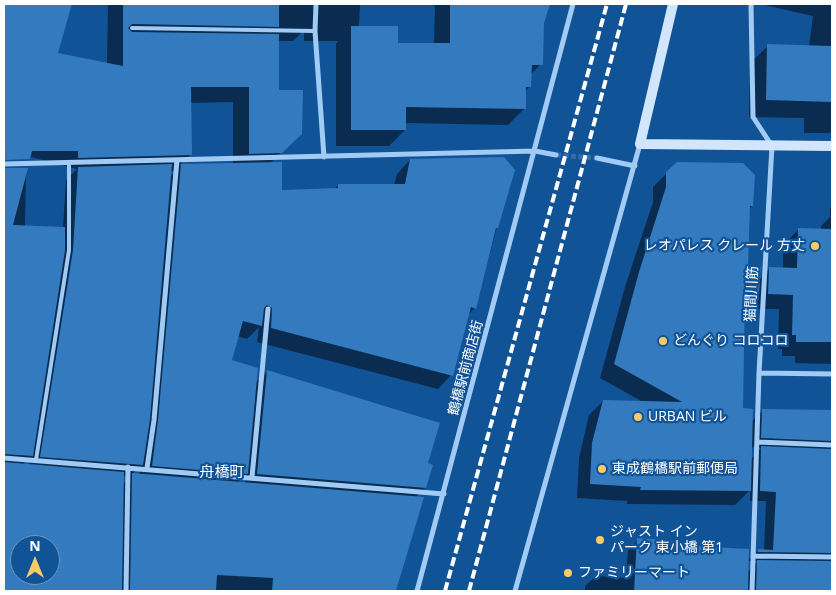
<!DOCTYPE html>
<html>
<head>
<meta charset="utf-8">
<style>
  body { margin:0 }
  #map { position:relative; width:836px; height:595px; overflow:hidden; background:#115397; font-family:"Open Sans",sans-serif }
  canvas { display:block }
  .frame { position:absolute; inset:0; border:5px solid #fff; pointer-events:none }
  .north { position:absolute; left:10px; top:535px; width:50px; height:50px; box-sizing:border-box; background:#115397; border:1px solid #7098c1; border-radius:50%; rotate:0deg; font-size:14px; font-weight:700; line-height:20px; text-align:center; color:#fff }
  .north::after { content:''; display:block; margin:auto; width:18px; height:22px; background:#ffc964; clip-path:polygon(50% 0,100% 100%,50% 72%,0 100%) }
</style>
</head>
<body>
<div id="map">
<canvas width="836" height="595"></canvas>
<div class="frame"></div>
<div class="north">N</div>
</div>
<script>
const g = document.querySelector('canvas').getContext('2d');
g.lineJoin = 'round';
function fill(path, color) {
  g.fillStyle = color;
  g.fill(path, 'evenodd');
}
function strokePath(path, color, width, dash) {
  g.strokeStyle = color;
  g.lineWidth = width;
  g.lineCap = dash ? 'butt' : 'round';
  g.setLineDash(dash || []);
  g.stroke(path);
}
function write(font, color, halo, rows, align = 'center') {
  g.font = font + ' "Open Sans","Noto Sans JP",sans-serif';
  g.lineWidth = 4.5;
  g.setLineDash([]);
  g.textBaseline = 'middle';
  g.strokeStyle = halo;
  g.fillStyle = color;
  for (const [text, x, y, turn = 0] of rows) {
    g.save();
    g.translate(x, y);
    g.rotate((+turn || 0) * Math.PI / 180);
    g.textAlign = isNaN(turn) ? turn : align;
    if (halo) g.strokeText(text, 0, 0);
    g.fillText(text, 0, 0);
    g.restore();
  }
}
fill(new Path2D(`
  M4,4H70L56,54L107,64L108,4H360L359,25L357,27L397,44H434L435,4H544L541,64L530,75V86L525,92V108L508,125L405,123V130L389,146H336V44L338,41H304V30L293,41H277V91L284,150L270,163L281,191L334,189L339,185H394L397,174L410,160L497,227L475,308L467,316L451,375L438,389L257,342L259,327L247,339L237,336L231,361L255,383L267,372L426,464L425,488L416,497L422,498L396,591H4V169H26L25,227L63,228L66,180L77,169L4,150ZM233,102V164L179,165L190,155V103ZM170,171H176L170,177ZM31,457L29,466L22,465ZM141,466L139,475L132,474ZM246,474L245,483H237ZM122,476L130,477L122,485ZM20,545H50V575H20Z
  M760,4H832V133H804V118L749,117L750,63L768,46H809L813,16Z
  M667,173L752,206L749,209L747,268L759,280L770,268L783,269V245L798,230H821V226L830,217V208L832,206V364L795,363V356H782V349H778L779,309H754V297L744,307L741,410L752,421L763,410L832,411V591H585V586L596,576L626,578L628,550L638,540L673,546L747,573L758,561H747L758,551H764L766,501H750V490L735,505L627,504V501L577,498L579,458L589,415L603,401L643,402L600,378L625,287L653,202V187ZM751,447L761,448L751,459Z`), '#0007');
fill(new Path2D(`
  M4,4H72L58,53L123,66V4L279,5V27L132,24L128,28L132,32L279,34V90H303L302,134L282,153L249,154V87H191L192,155L78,158V151H32L30,159L4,160Z
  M450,4H550L544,23L543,65H532L531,87H526V109L406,107V130H351V26H398V43H450Z
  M767,44L832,46V102L766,100Z
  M504,157L515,170L498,228H496L476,309L471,307L453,376L271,328L272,308L267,305L264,308L262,326L243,321L232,360L258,368L248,474L152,466L158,420L181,164L282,162V190L338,188V184H405L410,159Z
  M677,162L743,163L755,175L753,206H750L748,267H761L759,294H745L743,408L753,409L751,491L640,490L641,487L590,484L592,443L603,400L682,402L614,364L639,272L666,187V172Z
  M172,164L150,419L143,465L40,457L73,250L78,167Z
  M4,168H28L13,225L65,227V250L33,456L4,454Z
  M798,228L832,229V342H796V335H792L793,295L768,294L769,267L797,268Z
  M267,370L440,423L428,463L433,465L426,488L257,474Z
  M762,409L832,410L831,441L761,438Z
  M761,446L831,449L832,553L758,552V549L773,550L776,492L760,491Z
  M4,462L124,472L122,591H4ZM20,545H50V575H20Z
  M132,473L424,497L396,591H272L273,578L217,575L216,591H130Z
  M637,538L674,541V545L749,549L748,591H634Z
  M757,560L832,561V591H756Z`), '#347abe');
strokePath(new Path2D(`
  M556,155L597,158`), '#356da7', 5, [5, 2.5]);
strokePath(new Path2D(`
  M132,28L315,31
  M36,460L69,250V162`), '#a1cbf4', 4);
strokePath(new Path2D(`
  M316,4L315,31L324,157
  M751,4L753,117L772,146L759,373L752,591
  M597,158L635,166
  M4,164L535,151L556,155
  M759,373L832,374
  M758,442L832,445
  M4,458L444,494
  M147,468L154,420L177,160
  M252,477L268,309
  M753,556L832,557
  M126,591L128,467
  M417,591L573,4
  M515,591L640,144`), '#a1cbf4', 5);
strokePath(new Path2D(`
  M673,4L640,144L832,146`), '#d1e6fd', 10);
strokePath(new Path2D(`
  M445,591L607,4
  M469,591L626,4`), '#fff', 4, [9, 4]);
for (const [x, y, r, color] of [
  [815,246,5,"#ffc964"],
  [663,341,5,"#ffc964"],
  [638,417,5,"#ffc964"],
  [602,469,5,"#ffc964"],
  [600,540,5,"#ffc964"],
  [568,573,5,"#ffc964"]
]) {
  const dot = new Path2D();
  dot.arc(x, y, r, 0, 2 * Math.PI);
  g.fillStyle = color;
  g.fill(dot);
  strokePath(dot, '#115397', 2);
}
write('14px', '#fff', '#115397', [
  ["レオパレス クレール 方丈",805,246,"right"],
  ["どんぐり コロコロ",673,341],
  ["URBAN ビル",648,417],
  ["東成鶴橋駅前郵便局",612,469],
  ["ジャスト イン",610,532],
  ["パーク 東小橋 第1",610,548],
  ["ファミリーマート",578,573]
], 'left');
write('14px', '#fff', '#115397', [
  ["猫間川筋",752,294,-87],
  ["鶴橋駅前商店街",466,368,-75]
]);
write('15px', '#fff', '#115397', [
  ["舟橋町",222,473]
]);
</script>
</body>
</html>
